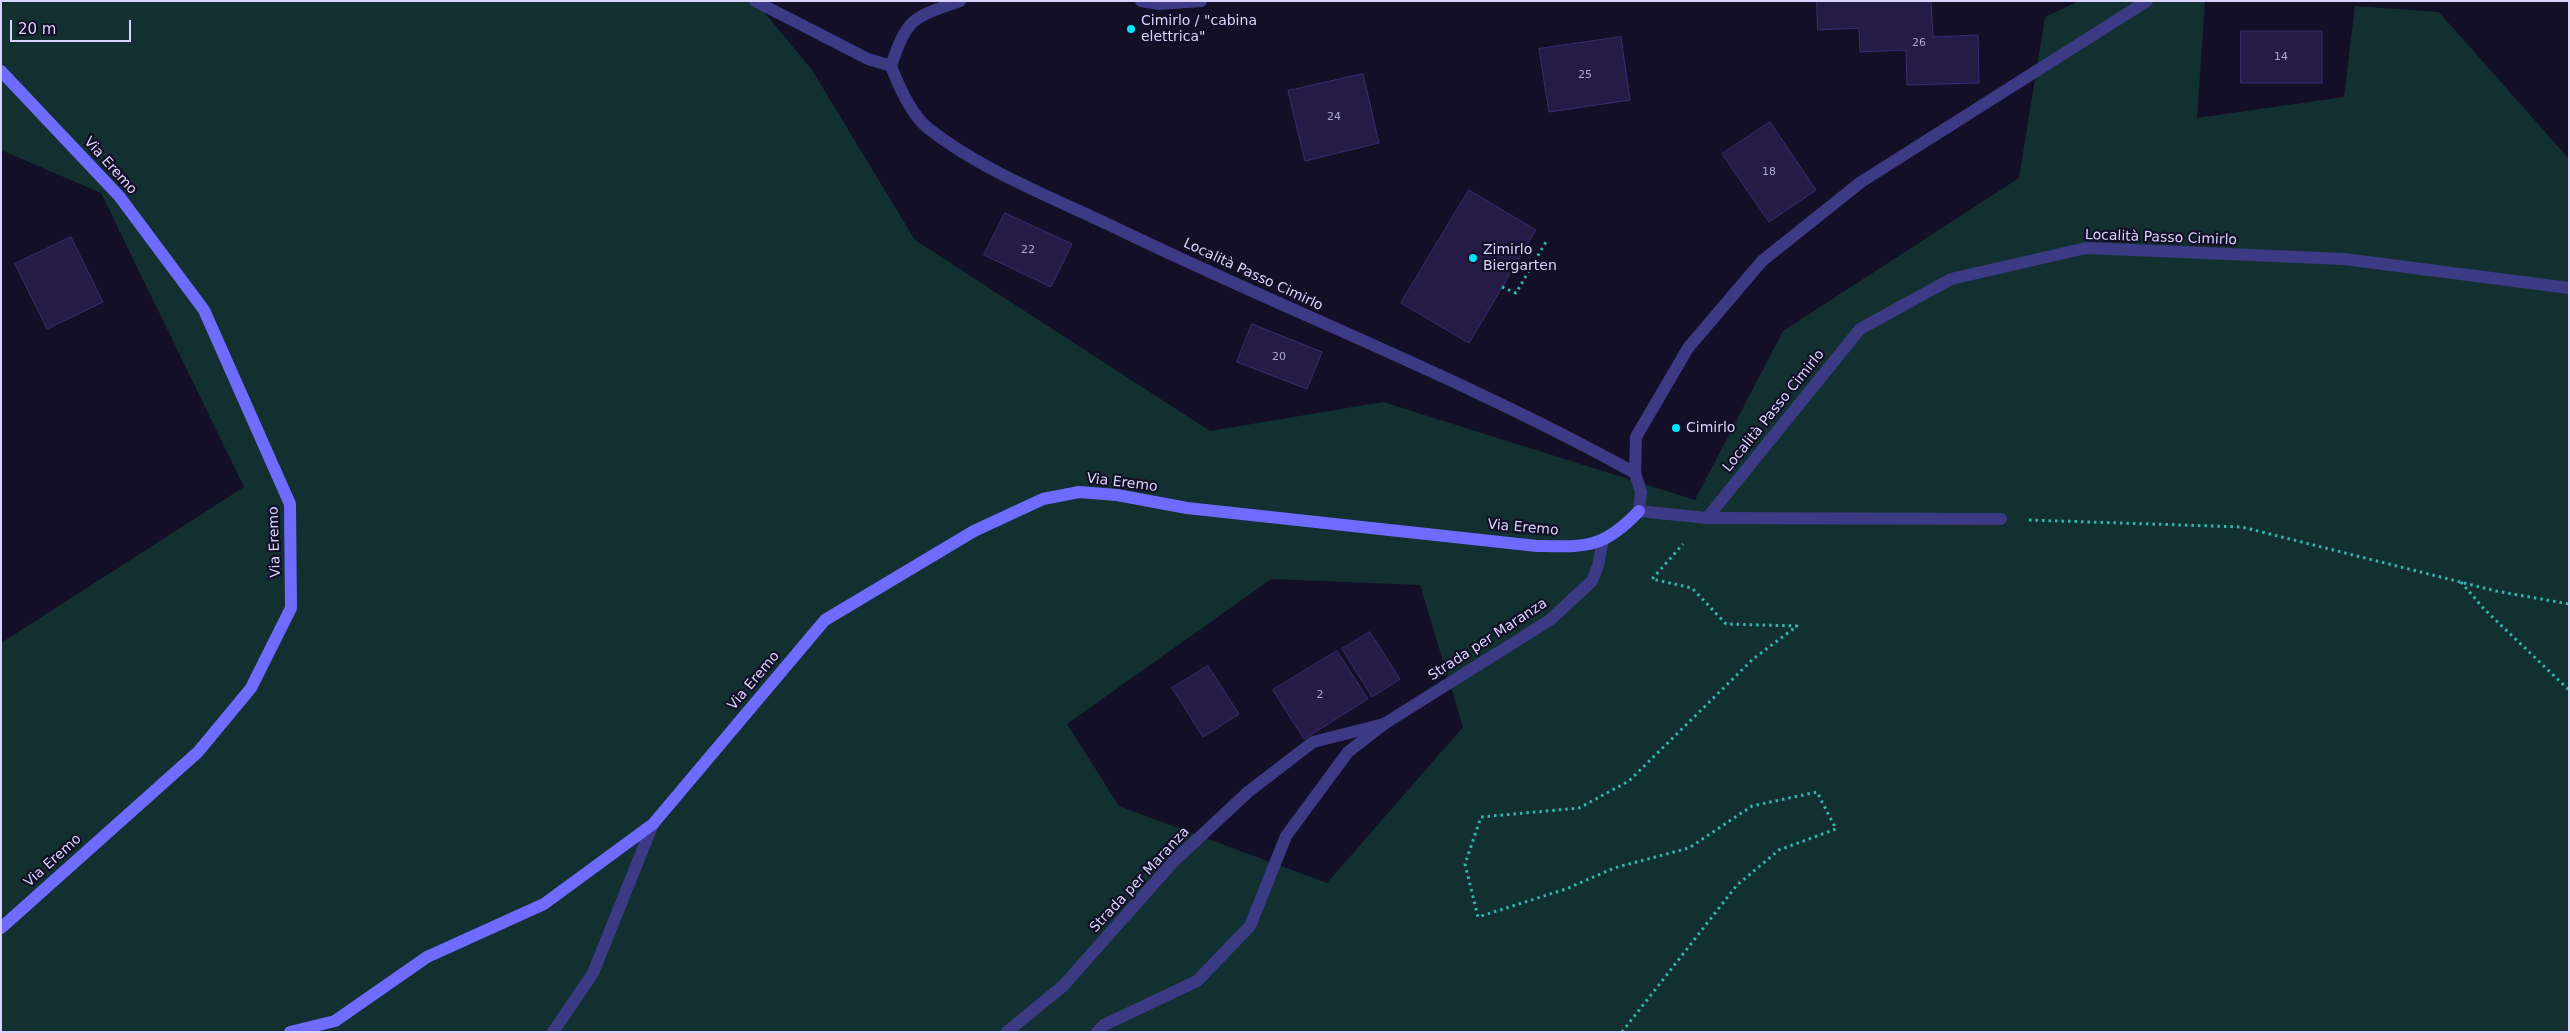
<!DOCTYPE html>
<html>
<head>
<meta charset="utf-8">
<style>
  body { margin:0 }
  #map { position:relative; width:2570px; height:1033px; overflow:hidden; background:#130f26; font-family:"DejaVu Sans",sans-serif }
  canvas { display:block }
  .frame { position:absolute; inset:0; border:2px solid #d9d4ff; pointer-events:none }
  .scale { position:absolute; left:10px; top:20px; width:121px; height:22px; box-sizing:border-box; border:2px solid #d9d4ff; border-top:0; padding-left:6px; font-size:15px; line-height:18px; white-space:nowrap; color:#d9d4ff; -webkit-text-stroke:4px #130f26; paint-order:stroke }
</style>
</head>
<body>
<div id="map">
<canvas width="2570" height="1033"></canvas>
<div class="frame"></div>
<div class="scale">20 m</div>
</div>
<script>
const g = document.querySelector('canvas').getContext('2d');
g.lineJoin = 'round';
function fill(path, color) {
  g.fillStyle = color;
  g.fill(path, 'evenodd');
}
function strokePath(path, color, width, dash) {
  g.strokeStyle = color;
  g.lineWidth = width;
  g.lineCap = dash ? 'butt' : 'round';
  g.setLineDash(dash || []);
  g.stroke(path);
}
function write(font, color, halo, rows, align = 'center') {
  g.font = font + ' "DejaVu Sans",sans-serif';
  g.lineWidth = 4.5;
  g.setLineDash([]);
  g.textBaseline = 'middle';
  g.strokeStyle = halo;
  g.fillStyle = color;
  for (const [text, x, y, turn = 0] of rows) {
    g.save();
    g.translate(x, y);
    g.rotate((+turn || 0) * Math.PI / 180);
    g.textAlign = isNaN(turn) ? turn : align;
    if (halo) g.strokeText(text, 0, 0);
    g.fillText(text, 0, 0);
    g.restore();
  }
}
fill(new Path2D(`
  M1,1H755L812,70L915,240L1210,431L1383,402L1695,500L1783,331L2019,178L2045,17L2079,1H2205L2197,118L2344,97L2355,6L2439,12L2569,159V1032H1V643L244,487L101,193L1,150ZM1271,579L1420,585L1463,727L1327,883L1119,806L1067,724Z`), '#12302f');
const building = new Path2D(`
  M1817,1H1931L1933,37L1978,35L1979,83L1907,85L1906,50L1860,52L1859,28L1818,30Z
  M2241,31H2322V83H2241Z
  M1621,37L1630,100L1549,112L1539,49Z
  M1363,74L1379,143L1305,161L1288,91Z
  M1770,122L1816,190L1769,222L1722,154Z
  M1469,190L1536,230L1469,343L1401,303Z
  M1005,213L1072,244L1051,287L984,255Z
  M71,237L103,302L47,329L15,264Z
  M1252,324L1322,352L1307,389L1237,362Z
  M1370,632L1400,679L1372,697L1342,649Z
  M1337,651L1368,699L1304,739L1273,690Z
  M1208,666L1239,714L1203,737L1172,688Z`);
fill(building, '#241b47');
strokePath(building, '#3b2d73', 1);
strokePath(new Path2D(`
  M1502,287L1516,293L1547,240
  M2029,520L2242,527L2496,591L2569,604
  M2461,582L2484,609L2569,690
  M1622,1032L1737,885L1779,850L1836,829L1817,792L1752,806L1689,848L1614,868L1566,889L1478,917L1465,864L1481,817L1579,808L1629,781L1753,659L1797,626L1726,624L1692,588L1652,579L1683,544`), '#2fb8b0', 3, [2.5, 4]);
strokePath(new Path2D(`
  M1635,473L1636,437L1688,348L1762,261L1861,182L2147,1
  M1707,518L2001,519
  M553,1032L593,973L653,824
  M1007,1032L1063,986L1174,861L1248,792L1313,742L1384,724`), '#3d3a85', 12);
strokePath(new Path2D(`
  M755,1L868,59L891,66
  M960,1C913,18 908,16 891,66C899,87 911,115 929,129C984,172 1056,199 1120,230C1290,312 1469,381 1635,473L1641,492L1639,511L1707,518L1860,329L1951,279L2086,248L2344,259L2569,288
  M1141,1L1159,4L1201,1
  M1097,1032L1104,1025L1197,981L1250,926L1286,836L1348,752L1384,724L1550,620L1592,581L1598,566L1603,539`), '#3d3a85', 12);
strokePath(new Path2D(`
  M1,71L119,196L204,310L290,504L291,608L251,688L198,752L1,928
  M290,1032L335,1021L427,957L544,904L653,824L825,620L974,531L1043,499L1079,492L1117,495L1187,508L1537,546C1586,547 1603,549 1639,511`), '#6f6bff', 12);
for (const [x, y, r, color] of [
  [1131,29,5,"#00e5ff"],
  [1473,258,5,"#00e5ff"],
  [1676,428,5,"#00e5ff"]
]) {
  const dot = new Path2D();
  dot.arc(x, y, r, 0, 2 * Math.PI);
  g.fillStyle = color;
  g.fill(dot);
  strokePath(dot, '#130f26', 2);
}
write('11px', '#aca6d1', null, [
  ["26",1919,43],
  ["14",2281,57],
  ["25",1585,75],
  ["24",1334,117],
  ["18",1769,172],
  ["22",1028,250],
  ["20",1279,357],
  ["2",1320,695]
]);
write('14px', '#d9d4ff', '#130f26', [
  ["Cimirlo / \"cabina",1141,21],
  ["elettrica\"",1141,37],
  ["Zimirlo",1483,250],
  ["Biergarten",1483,266],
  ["Cimirlo",1686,428]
], 'left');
write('14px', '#d9d4ff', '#130f26', [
  ["Via Eremo",110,166,48],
  ["Località Passo Cimirlo",2161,238,2],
  ["Località Passo Cimirlo",1253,275,25],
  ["Località Passo Cimirlo",1774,411,-51],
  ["Via Eremo",1122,483,7],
  ["Via Eremo",1523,528,5],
  ["Via Eremo",275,542,-92],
  ["Strada per Maranza",1488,640,-33],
  ["Via Eremo",754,681,-50],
  ["Via Eremo",53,861,-42],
  ["Strada per Maranza",1140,880,-47]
]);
</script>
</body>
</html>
